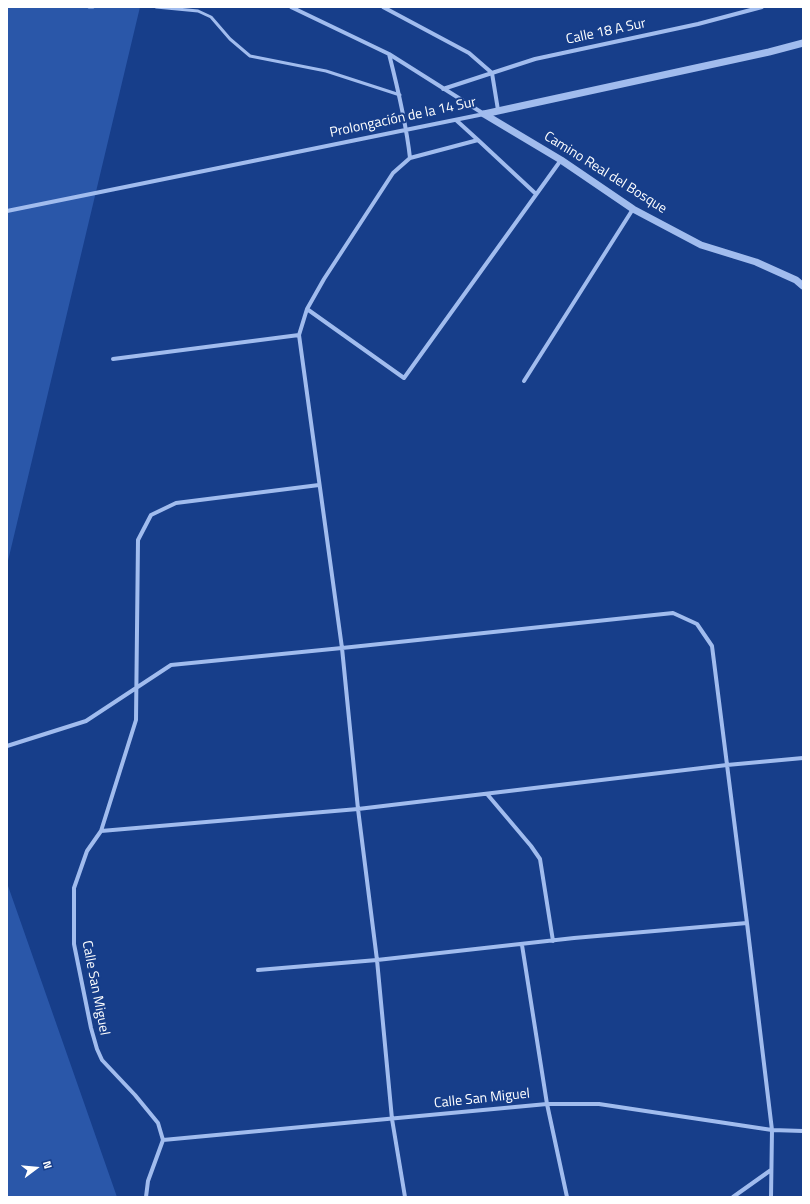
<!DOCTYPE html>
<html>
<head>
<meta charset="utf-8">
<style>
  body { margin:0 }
  #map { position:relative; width:810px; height:1204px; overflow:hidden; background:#173e8a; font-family:"Titillium Web",sans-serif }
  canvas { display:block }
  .frame { position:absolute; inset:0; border:8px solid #fff; pointer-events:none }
  .north { position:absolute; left:16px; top:1148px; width:40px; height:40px; -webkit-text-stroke:3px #173e8a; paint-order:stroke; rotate:74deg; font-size:11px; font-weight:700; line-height:16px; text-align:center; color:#fff }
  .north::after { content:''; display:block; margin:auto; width:14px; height:18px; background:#fff; clip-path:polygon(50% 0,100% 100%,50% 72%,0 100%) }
</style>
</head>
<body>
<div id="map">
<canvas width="810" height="1204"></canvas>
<div class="frame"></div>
<div class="north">N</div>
</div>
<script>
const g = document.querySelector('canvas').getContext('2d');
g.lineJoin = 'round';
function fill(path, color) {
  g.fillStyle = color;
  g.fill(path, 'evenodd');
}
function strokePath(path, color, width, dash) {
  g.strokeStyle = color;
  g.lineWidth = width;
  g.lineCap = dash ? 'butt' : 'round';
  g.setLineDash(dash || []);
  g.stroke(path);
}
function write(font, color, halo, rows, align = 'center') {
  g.font = font + ' "Titillium Web",sans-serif';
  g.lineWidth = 4;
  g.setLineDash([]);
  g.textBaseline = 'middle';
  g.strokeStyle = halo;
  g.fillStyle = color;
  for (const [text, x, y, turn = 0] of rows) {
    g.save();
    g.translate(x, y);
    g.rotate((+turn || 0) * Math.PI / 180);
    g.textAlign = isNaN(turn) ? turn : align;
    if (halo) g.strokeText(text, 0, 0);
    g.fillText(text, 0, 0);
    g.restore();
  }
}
fill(new Path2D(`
  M7,7H140L7,565Z
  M7,883L117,1197H7Z`), '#2a57a9');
strokePath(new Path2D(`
  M89,7H93
  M156,7L198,11L211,17L230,39L250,56L326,71L400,95`), '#a1bcee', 3);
strokePath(new Path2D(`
  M291,7L389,54L484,114
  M383,7L469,53L492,73
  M389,54C398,89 406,122 410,158L393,173L324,279L307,309L299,335L342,648L358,809L377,960L392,1119L405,1197
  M443,89L492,73
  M498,110L492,73L535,59L698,24L762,7
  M478,140L536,194
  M410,158L478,140L456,120
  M7,211L484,114
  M307,309L404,378L561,160
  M113,359L299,335
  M524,381L633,209
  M7,746L86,721L171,665L342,648L673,613L697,624L712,646L747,923L772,1130L771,1197
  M487,794L531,846L540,859L553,941
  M101,831L358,809L727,765L803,758
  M522,945L547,1104L567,1197
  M258,970L377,960L574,938L747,923
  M163,1140L547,1104H599L772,1130L803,1131
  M146,1197L148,1181L163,1140L158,1123L135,1095L102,1060L97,1049L91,1028L74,944V888L87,851L101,831L136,720L138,540L151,515L176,503L319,485
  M733,1197L771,1170`), '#a1bcee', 4);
strokePath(new Path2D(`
  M484,114L561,160L633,209L701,245L756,262L796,280L803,286
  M484,114L769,52L803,43`), '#a1bcee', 7);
write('14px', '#fff', '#173e8a', [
  ["Calle 18 A Sur",606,32,-12],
  ["Prolongación de la 14 Sur",403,118,-12],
  ["Camino Real del Bosque",605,173,32],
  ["Calle San Miguel",95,988,79],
  ["Calle San Miguel",482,1099,-6]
]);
</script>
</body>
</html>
